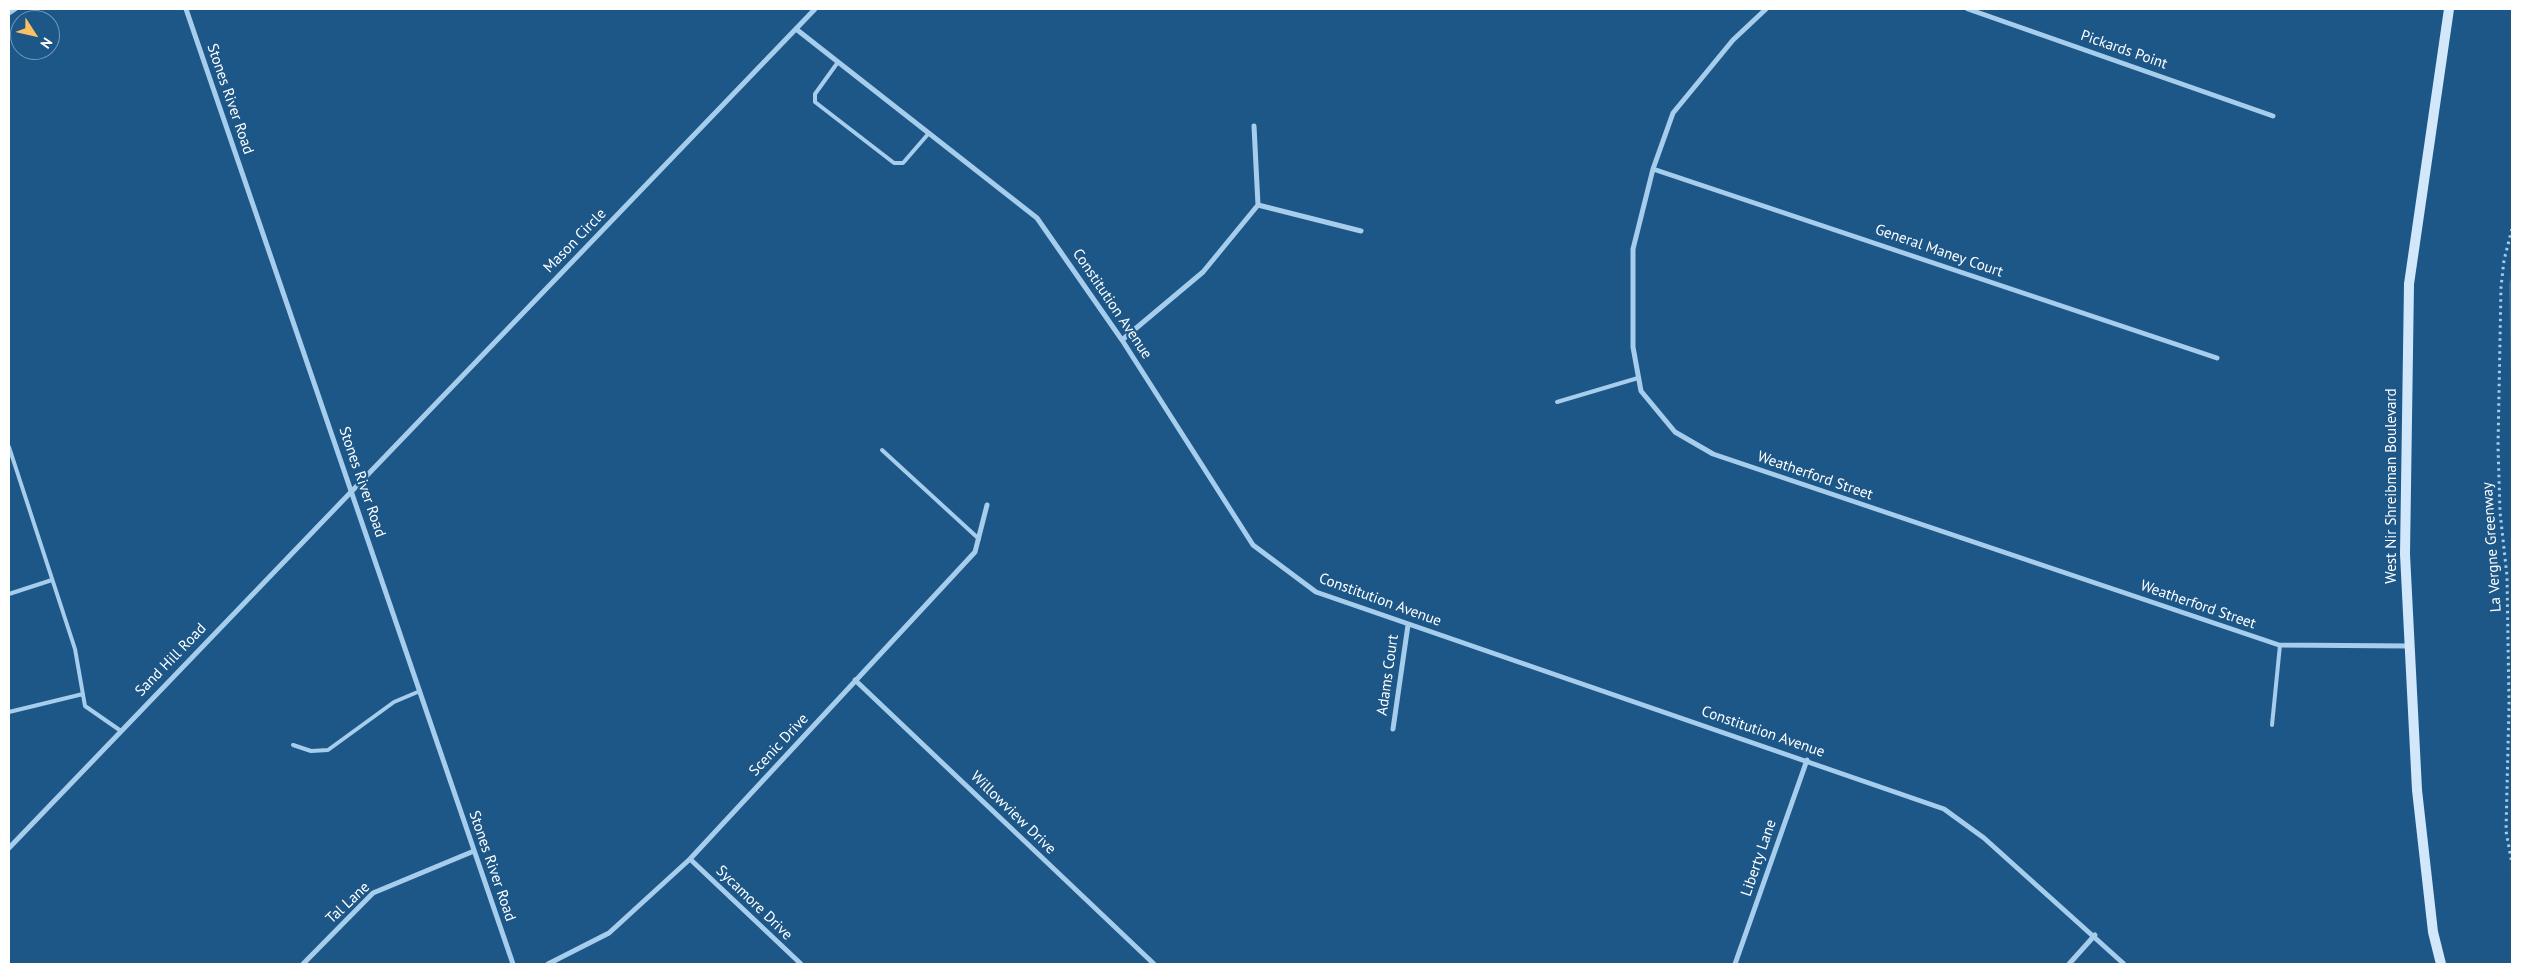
<!DOCTYPE html>
<html>
<head>
<meta charset="utf-8">
<style>
  body { margin:0 }
  #map { position:relative; width:2521px; height:973px; overflow:hidden; background:#1d5788; font-family:"PT Sans",sans-serif }
  canvas { display:block }
  .frame { position:absolute; inset:0; border:10px solid #fff; pointer-events:none }
  .north { position:absolute; left:10px; top:10px; width:50px; height:50px; box-sizing:border-box; background:#1d5788; border:1px solid #779ab8; border-radius:50%; rotate:125deg; font-size:14px; font-weight:700; line-height:20px; text-align:center; color:#fff }
  .north::after { content:''; display:block; margin:auto; width:18px; height:22px; background:#fcc064; clip-path:polygon(50% 0,100% 100%,50% 72%,0 100%) }
</style>
</head>
<body>
<div id="map">
<canvas width="2521" height="973"></canvas>
<div class="frame"></div>
<div class="north">N</div>
</div>
<script>
const g = document.querySelector('canvas').getContext('2d');
g.lineJoin = 'round';
function fill(path, color) {
  g.fillStyle = color;
  g.fill(path, 'evenodd');
}
function strokePath(path, color, width, dash) {
  g.strokeStyle = color;
  g.lineWidth = width;
  g.lineCap = dash ? 'butt' : 'round';
  g.setLineDash(dash || []);
  g.stroke(path);
}
function write(font, color, halo, rows, align = 'center') {
  g.font = font + ' "PT Sans",sans-serif';
  g.lineWidth = 4.5;
  g.setLineDash([]);
  g.textBaseline = 'middle';
  g.strokeStyle = halo;
  g.fillStyle = color;
  for (const [text, x, y, turn = 0] of rows) {
    g.save();
    g.translate(x, y);
    g.rotate((+turn || 0) * Math.PI / 180);
    g.textAlign = isNaN(turn) ? turn : align;
    if (halo) g.strokeText(text, 0, 0);
    g.fillText(text, 0, 0);
    g.restore();
  }
}
fill(new Path2D(`
  M2512,274V430L2509,284Z`), '#3071a6');
strokePath(new Path2D(`
  M2512,229L2504,260L2501,287L2498,446L2500,512L2507,576L2509,704L2506,831L2512,864`), '#a6cdec', 3, [2.5, 4]);
strokePath(new Path2D(`
  M838,62L815,94V102L894,163H903L929,133
  M1557,402L1638,378
  M9,447L75,649L85,706L121,731
  M882,450L979,539
  M9,594L52,580
  M9,712L83,694
  M2272,725L2280,645
  M293,745L311,751L328,750L394,702L420,691`), '#a6cdec', 4);
strokePath(new Path2D(`
  M186,9L513,964
  M1766,9L1733,40L1673,113L1653,169L1633,249V347L1641,391L1675,432L1713,454L2279,645L2409,646
  M1968,9L2273,116
  M9,13L15,9
  M796,29L1037,218L1122,340L1253,545L1316,592L1944,809L1984,838L2124,964
  M1653,169L2217,358
  M1258,205L1361,231
  M1122,340L1203,272L1258,205L1254,126
  M855,680L1154,964
  M1393,729L1408,625
  M9,848L815,9
  M690,859L801,964
  M303,964L373,893L474,851
  M548,964L609,933L690,859L975,552L987,505
  M1735,964L1807,760
  M2069,964L2095,935`), '#a6cdec', 5);
strokePath(new Path2D(`
  M2441,964L2433,932L2417,790L2405,554L2409,284L2449,9`), '#d2e7f9', 10);
write('15px', '#fff', '#1d5788', [
  ["Pickards Point",2124,50,19],
  ["Stones River Road",230,99,71],
  ["Mason Circle",575,241,-46],
  ["General Maney Court",1939,251,19],
  ["Constitution Avenue",1112,304,56],
  ["Weatherford Street",1815,476,19],
  ["Stones River Road",362,482,71],
  ["West Nir Shreibman Boulevard",2392,486,-90],
  ["La Vergne Greenway",2492,547,-94],
  ["Constitution Avenue",1380,600,20],
  ["Weatherford Street",2198,605,19],
  ["Sand Hill Road",171,660,-46],
  ["Adams Court",1388,675,-82],
  ["Constitution Avenue",1763,732,19],
  ["Scenic Drive",779,745,-47],
  ["Willowview Drive",1013,813,44],
  ["Liberty Lane",1759,858,-71],
  ["Stones River Road",492,866,71],
  ["Tal Lane",348,903,-43],
  ["Sycamore Drive",754,903,44]
]);
</script>
</body>
</html>
